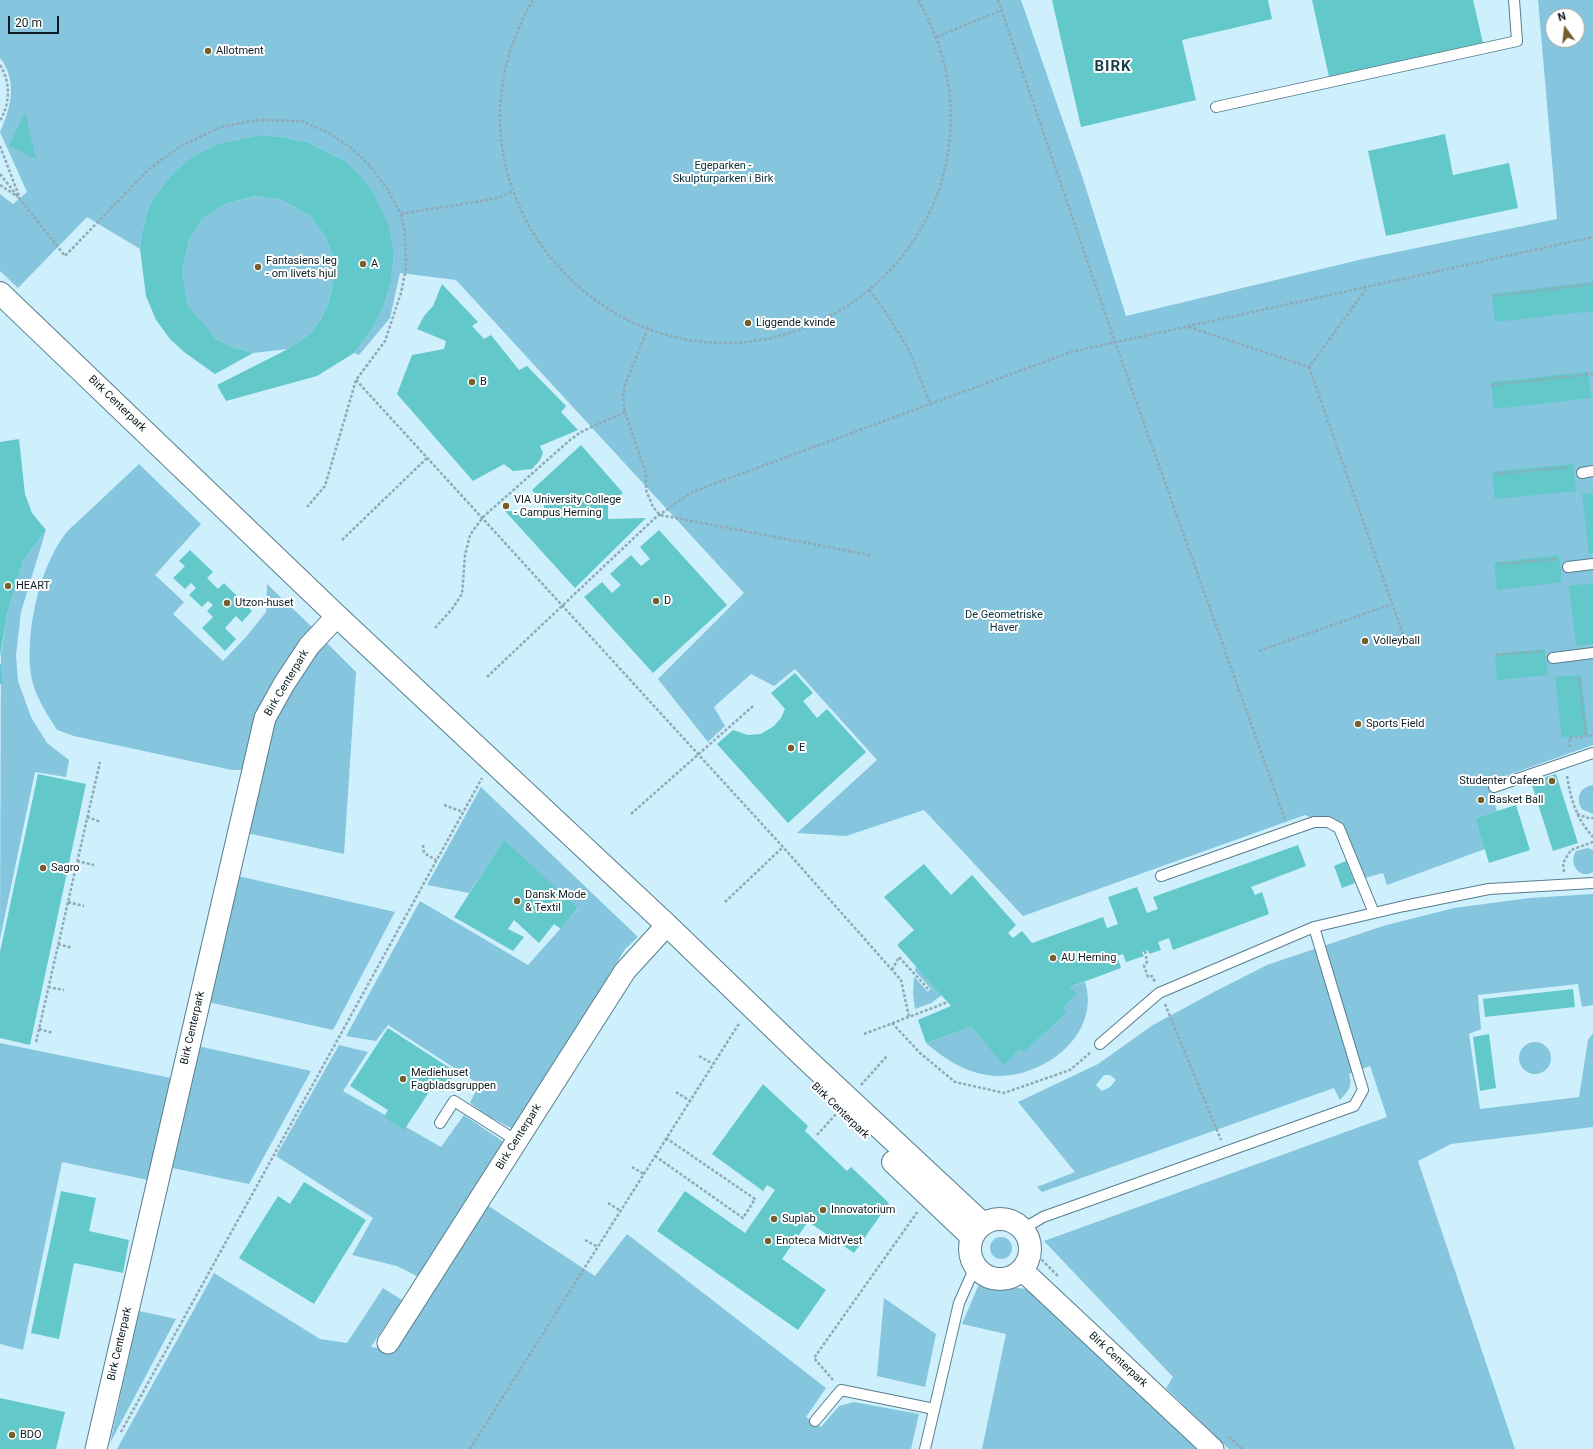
<!DOCTYPE html>
<html>
<head>
<meta charset="utf-8">
<style>
  body { margin:0 }
  #map { position:relative; width:1593px; height:1449px; overflow:hidden; background:#ceeffc; font-family:Roboto,sans-serif }
  canvas { display:block }
  .north { position:absolute; left:1545px; top:8px; width:40px; height:40px; box-sizing:border-box; background:#fff; border:1px solid #9ea5a7; border-radius:50%; rotate:345deg; font-size:11px; font-weight:700; line-height:16px; text-align:center; color:#0d1d23 }
  .north::after { content:''; display:block; margin:auto; width:14px; height:18px; background:#74602f; clip-path:polygon(50% 0,100% 100%,50% 72%,0 100%) }
  .scale { position:absolute; left:8px; top:16px; width:51px; height:18px; box-sizing:border-box; border:2px solid #0d1d23; border-top:0; padding-left:5px; font-size:12px; line-height:14px; white-space:nowrap; color:#0d1d23; -webkit-text-stroke:3px #fff; paint-order:stroke }
</style>
</head>
<body>
<div id="map">
<canvas width="1593" height="1449"></canvas>
<div class="north">N</div>
<div class="scale">20 m</div>
</div>
<script>
const g = document.querySelector('canvas').getContext('2d');
g.lineJoin = 'round';
function fill(path, color) {
  g.fillStyle = color;
  g.fill(path, 'evenodd');
}
function strokePath(path, color, width, dash) {
  g.strokeStyle = color;
  g.lineWidth = width;
  g.lineCap = dash ? 'butt' : 'round';
  g.setLineDash(dash || []);
  g.stroke(path);
}
function write(font, color, halo, rows, align = 'center') {
  g.font = font + ' Roboto,sans-serif';
  g.lineWidth = 4;
  g.setLineDash([]);
  g.textBaseline = 'middle';
  g.strokeStyle = halo;
  g.fillStyle = color;
  for (const [text, x, y, turn = 0] of rows) {
    g.save();
    g.translate(x, y);
    g.rotate((+turn || 0) * Math.PI / 180);
    g.textAlign = isNaN(turn) ? turn : align;
    if (halo) g.strokeText(text, 0, 0);
    g.fillText(text, 0, 0);
    g.restore();
  }
}
fill(new Path2D(`
  M0,0H1021L1083,179L1126,316L1363,259L1557,219L1538,0H1593V745L1488,782L1497,811L1475,818L1485,849L1387,885L1383,873L1361,879L1339,829L1305,815L1023,916L924,810L846,836L797,833L877,760L795,669L774,686L751,674L714,707L725,726L708,742L658,679L744,593L456,280L400,273L390,318L359,355L354,353L372,329L384,305L391,282L394,253L343,160L307,142L283,137L260,135L217,144L190,158L172,174L150,204L142,232L140,249L87,217L18,288L0,271V194L13,204L27,192L0,132C11,108 18,81 0,58ZM1553,16H1577V40H1553Z
  M256,196L282,200L310,216L326,238L333,257L334,278L329,301L321,319L311,333L288,349L253,353L232,347L215,338L201,323L188,306L182,271L189,240L202,219L225,204Z
  M139,464L201,524L155,575L184,602L173,614L223,661L246,637L266,612L267,584L313,628L262,706L242,770H232L74,736L57,730C47,714 34,695 31,675C25,633 39,567 66,533C72,526 81,519 88,512C105,496 122,480 139,464Z
  M46,530L21,612L16,655L18,681L31,717L47,743L69,760L66,777L35,772L0,939L1,655L8,611L23,561Z
  M327,643L356,672L344,854L247,833L274,720L316,655Z
  M1593,785V814L1582,809C1575,798 1580,787 1593,785Z
  M481,787L638,937L625,949L515,1130L490,1117L470,1103L479,1084L388,1025L376,1041L346,1036L420,901L528,965L578,909L504,841L469,893L427,885Z
  M1588,848L1593,850V872C1579,880 1568,863 1576,851Z
  M238,876L395,912L333,1030L208,1002Z
  M1593,894V1005L1582,1007L1578,984L1478,995L1481,1029L1469,1034L1480,1109L1579,1097L1588,1040L1593,1033V1127L1451,1144L1418,1161L1515,1449H1229L1166,1388L1173,1377L1044,1241L1387,1117L1370,1066L1349,1074C1353,1087 1348,1091 1340,1100L1334,1088L1042,1192L1037,1187L1075,1172L1018,1102L1098,1064L1153,1025L1212,993L1267,965L1383,926L1454,908L1530,898ZM1104,1075H1110L1116,1080L1110,1087L1102,1091L1096,1085Z
  M916,966L942,995L931,1003L915,1009L913,994L914,977L928,992L931,989L915,971Z
  M1085,982C1102,1037 1038,1083 987,1075C962,1071 945,1059 926,1043L971,1027L1004,1064L1019,1050L1023,1053L1067,1013L1063,1008L1076,995L1070,987Z
  M1519 1058a16 16 0 1 1 32 0a16 16 0 1 1-32 0Z
  M0,1043L171,1078L148,1180L62,1162L23,1350L0,1344Z
  M339,1045L368,1052L343,1091L441,1147L464,1115L505,1143L419,1277L397,1266L352,1255L373,1218L276,1156Z
  M198,1046L311,1071L249,1184L168,1167Z
  M487,1205L595,1276L627,1234L826,1388L806,1417L821,1427L839,1406L854,1402L919,1414L911,1449H117L214,1273L320,1339L347,1343L383,1288L402,1300L371,1347L395,1351Z
  M990 1248a11 11 0 1 1 22 0a11 11 0 1 1-22 0Z
  M979,1284L1027,1289L1200,1449H982L1006,1334L962,1324Z
  M884,1298L936,1334L925,1387L877,1376Z
  M139,1311L176,1319L110,1443Z`), '#85c5dd');
fill(new Path2D(`
  M1052,0H1268L1272,19L1182,40L1196,100L1081,127Z
  M1312,0H1473L1483,43L1329,77Z
  M25,112L36,159L9,146Z
  M1445,134L1453,175L1509,163L1518,208L1386,236L1368,151Z
  M260,135L283,137L307,142L343,160L360,176L373,193L388,223L394,253L391,282L384,305L372,329L354,353L317,376L226,401L217,385L288,349L311,333L321,319L329,301L334,278L333,257L326,238L310,216L282,200L256,196L225,204L202,219L189,240L182,271L188,306L215,338L232,347L253,353L215,374L184,352L170,339L156,320L146,296L140,249L142,232L150,204L172,174L190,158L217,144Z
  M1593,282V311L1495,322L1492,294Z
  M442,284L478,322L472,326L484,339L491,335L519,370L527,366L566,406L561,412L578,430L540,446L543,453L540,460L532,469L513,471L504,464L473,481L397,394L412,355L444,349L446,341L417,329L424,316L433,306Z
  M1588,372L1591,398L1494,409L1491,382Z
  M19,439L25,494L32,513L46,530L23,561L8,611L0,657V442Z
  M581,445L623,493L608,505V519L646,518L575,588L505,511L544,513V503L532,490Z
  M1573,464L1576,491L1495,499L1492,472Z
  M1593,493V553L1589,554L1582,494Z
  M659,530L727,605L653,673L584,597L602,582L612,593L621,585L610,574L631,555L641,566L650,559L640,547Z
  M190,550L213,572L207,578L218,589L224,583L252,611L242,622L236,616L225,628L236,639L225,651L202,628L213,617L207,611L213,605L208,601L202,607L189,595L196,588L191,583L185,589L173,578L185,566L179,561Z
  M1559,555L1562,582L1497,590L1494,563Z
  M1593,583V644L1576,646L1569,586Z
  M1545,649L1548,675L1497,680L1495,654Z
  M0,664H1L2,684H0Z
  M795,673L813,693L803,701L817,718L827,709L866,752L788,823L717,744L733,730L748,735L761,734L774,726L781,718L785,709L771,693Z
  M1581,675L1588,735L1562,738L1555,677Z
  M38,774L86,784L30,1045L0,1038V952Z
  M1556,774L1578,843L1553,851L1531,782Z
  M1516,805L1530,850L1489,863L1475,818Z
  M504,840L578,908L561,929L554,924L539,943L514,920L508,929L524,937L513,951L454,917Z
  M1298,845L1306,866L1251,887L1255,895L1262,892L1269,914L1173,950L1169,938L1158,942L1161,950L1149,954L1148,950L1142,952L1144,956L1126,962L1123,954L1117,956L1121,968L1070,987L1077,994L1063,1008L1067,1013L1023,1053L1019,1050L1004,1065L971,1027L926,1043L918,1020L951,1006L897,945L914,930L884,897L924,864L951,895L972,875L1016,925L1008,933L1013,938L1022,931L1032,943L1103,917L1107,928L1118,924L1108,897L1137,887L1147,913L1158,909L1153,897Z
  M1346,861L1355,883L1342,888L1334,866Z
  M1573,989L1575,1007L1485,1017L1483,999Z
  M388,1028L456,1072L443,1092L433,1086L404,1130L384,1117L388,1110L350,1086Z
  M1489,1034L1496,1088L1480,1091L1473,1037Z
  M763,1084L808,1126L805,1131L847,1171L851,1167L889,1203L854,1253L810,1223L814,1218L812,1216L782,1259L826,1290L798,1330L657,1231L685,1191L745,1233L775,1190L767,1185L763,1191L712,1154Z
  M304,1182L366,1220L314,1304L239,1258L278,1196L290,1204Z
  M61,1191L96,1198L89,1231L129,1240L123,1273L74,1263L59,1339L31,1333Z
  M0,1398L65,1412L56,1449H0Z`), '#63c8c9');
const service = new Path2D(`
  M1216,107L1517,41L1514,0
  M1582,473L1593,471
  M1568,567L1593,564
  M1553,658L1593,653
  M1494,787L1593,753
  M1161,876L1314,822H1328L1339,828L1374,913
  M1100,1044L1159,993L1314,927L1404,906L1489,889L1593,883
  M440,1123L454,1101L517,1141
  M1023,1229L1043,1217L1354,1106L1363,1090L1314,927
  M815,1421L841,1390L934,1409
  M925,1449L959,1303L975,1267`);
const minor = new Path2D(`
  M1022,1270L1213,1449
  M388,1343L625,971L667,925
  M96,1449L265,718L284,684L309,646L337,616`);
const tertiary = new Path2D(`
  M0,293L337,616L667,925L805,1058L983,1224
  M893,1162L972,1237
  M970 1249a30 30 0 1 1 60 0a30 30 0 1 1-60 0Z`);
strokePath(service, '#577e8d', 12);
strokePath(minor, '#577e8d', 23);
strokePath(tertiary, '#577e8d', 24);
strokePath(new Path2D(`
  M533,0C415,200 636,427 837,312C882,286 917,246 936,198C961,130 954,63 918,0
  M998,0L1115,342L1285,819
  M936,37L1002,10
  M0,65C11,83 10,103 0,121
  M0,146L19,196
  M0,174L65,256L149,169L181,146L221,127L257,120L301,121L327,132L350,147L369,165L386,187L401,214L405,234L406,268L401,293L385,341L356,380L325,486L307,507
  M0,185L18,197
  M401,214L493,199L512,192
  M869,290L883,308L909,350L930,403
  M1492,296L1593,284
  M1189,327L1309,367L1367,288
  M648,328L625,385L623,396L625,412L646,473V490L653,507L660,515L870,555
  M1309,367L1408,649
  M356,380L783,847L901,980L909,1017
  M1491,385L1593,374
  M1495,474L1570,467
  M342,540L428,457
  M1497,564L1558,559
  M435,628L452,609L462,594L465,555L470,535L483,517L570,440L581,432L625,412
  M1259,651L1392,604
  M1496,655L1542,651
  M487,677L655,518L692,492L1071,352L1593,237
  M1579,677L1586,736
  M1570,747L1569,738L1593,735
  M1567,776C1571,800 1576,818 1593,837
  M444,805L463,812
  M631,814L753,706
  M1577,814L1588,818H1593
  M87,817L101,822
  M423,845L424,853L436,860
  M77,861L94,865
  M1564,872L1563,863L1571,850L1593,842
  M68,902L84,906
  M725,902L783,847
  M58,944L72,948
  M1145,951L1147,962L1144,966L1148,977L1152,976L1155,982
  M892,970L899,957L930,991
  M48,987L64,990
  M1165,1004L1221,1140
  M892,1023L920,1053L955,1082L1004,1093L1070,1070L1091,1052
  M39,1029L53,1033
  M864,1034L948,1002
  M36,1042L100,762
  M699,1056L713,1064
  M861,1085L887,1056
  M676,1092L690,1101
  M817,1135L837,1113
  M655,1156L743,1218L755,1199L666,1138
  M632,1167L644,1174
  M608,1203L621,1211
  M585,1240L598,1247
  M1031,1249L1059,1277
  M833,1380L814,1358L918,1211
  M121,1432L482,778
  M1229,1437L1242,1449
  M470,1449L740,1022`), '#8eaab4', 2.5, [3, 2]);
strokePath(service, '#fff', 10);
strokePath(minor, '#fff', 21);
strokePath(tertiary, '#fff', 22);
for (const [x, y, r, color] of [
  [208,51,4,"#74602f"],
  [363,264,4,"#74602f"],
  [258,267,4,"#74602f"],
  [748,323,4,"#74602f"],
  [472,382,4,"#74602f"],
  [506,506,4,"#74602f"],
  [8,586,4,"#74602f"],
  [656,601,4,"#74602f"],
  [227,603,4,"#74602f"],
  [1365,641,4,"#74602f"],
  [1358,724,4,"#74602f"],
  [791,748,4,"#74602f"],
  [1552,781,4,"#74602f"],
  [1481,800,4,"#74602f"],
  [43,868,4,"#74602f"],
  [517,901,4,"#74602f"],
  [1053,958,4,"#74602f"],
  [403,1079,4,"#74602f"],
  [823,1210,4,"#74602f"],
  [774,1219,4,"#74602f"],
  [768,1241,4,"#74602f"],
  [12,1435,4,"#74602f"]
]) {
  const dot = new Path2D();
  dot.arc(x, y, r, 0, 2 * Math.PI);
  g.fillStyle = color;
  g.fill(dot);
  strokePath(dot, '#fff', 1.5);
}
write('11px', '#0d1d23', '#fff', [
  ["Allotment",216,51],
  ["Fantasiens leg",266,261],
  ["- om livets hjul",266,274],
  ["A",371,264],
  ["Liggende kvinde",756,323],
  ["B",480,382],
  ["VIA University College",514,500],
  ["- Campus Herning",514,513],
  ["HEART",16,586],
  ["D",664,601],
  ["Utzon-huset",235,603],
  ["Volleyball",1373,641],
  ["Sports Field",1366,724],
  ["E",799,748],
  ["Studenter Cafeen",1544,781,"right"],
  ["Basket Ball",1489,800],
  ["Sagro",51,868],
  ["Dansk Mode",525,895],
  ["& Textil",525,908],
  ["AU Herning",1061,958],
  ["Mediehuset",411,1073],
  ["Fagbladsgruppen",411,1086],
  ["Innovatorium",831,1210],
  ["Suplab",782,1219],
  ["Enoteca MidtVest",776,1241],
  ["BDO",20,1435]
], 'left');
write('11px', '#052f3c', '#fff', [
  ["Egeparken -",723,166],
  ["Skulpturparken i Birk",723,179],
  ["De Geometriske",1004,615],
  ["Haver",1004,628]
]);
write('11px', '#0d1d23', '#fff', [
  ["Birk Centerpark",117,404,44],
  ["Birk Centerpark",287,683,-59],
  ["Birk Centerpark",193,1028,-77],
  ["Birk Centerpark",840,1111,44],
  ["Birk Centerpark",519,1137,-58],
  ["Birk Centerpark",120,1344,-77],
  ["Birk Centerpark",1118,1360,43]
]);
g.letterSpacing = '1px';
write('bold 15px', '#1a414e', '#fff', [
  ["BIRK",1113,67]
]);
g.letterSpacing = '0px';
</script>
</body>
</html>
